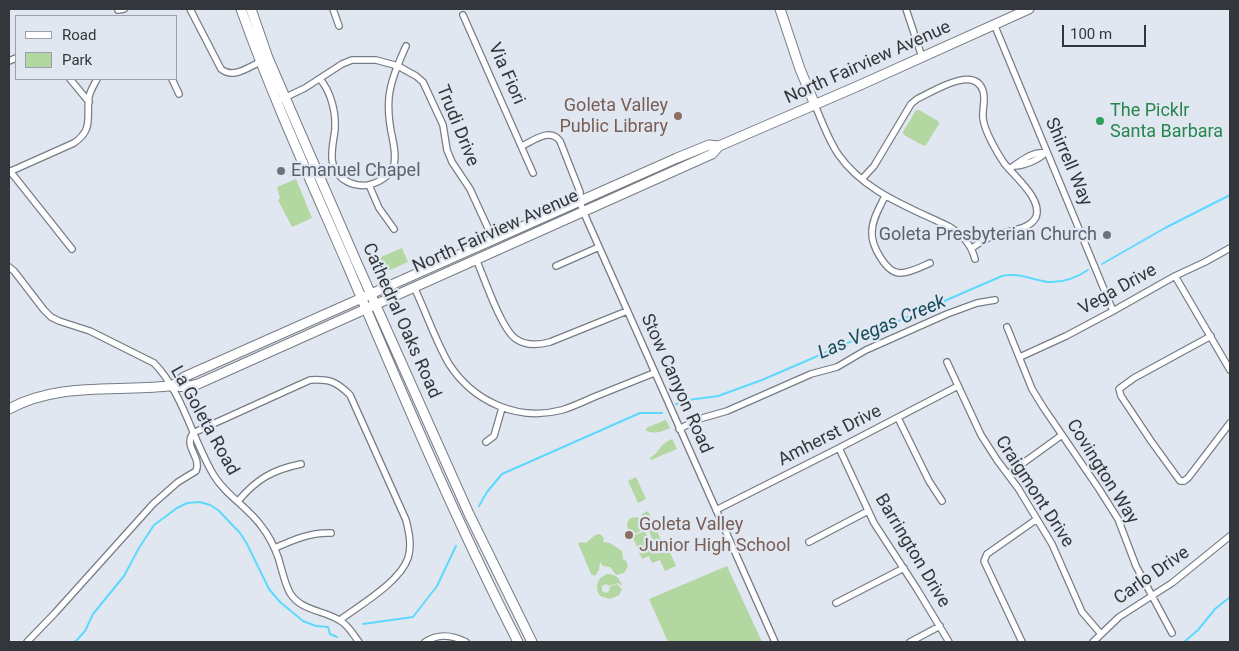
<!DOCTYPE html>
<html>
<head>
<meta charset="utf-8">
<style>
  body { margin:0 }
  #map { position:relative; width:1239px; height:651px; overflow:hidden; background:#e1e7f1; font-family:Roboto,sans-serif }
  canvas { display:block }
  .frame { position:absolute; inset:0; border:10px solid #33363a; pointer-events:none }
  .legend { position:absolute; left:15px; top:15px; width:162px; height:65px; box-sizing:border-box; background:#e1e7f1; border:1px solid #9ba0a8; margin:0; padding:6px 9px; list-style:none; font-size:15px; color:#33363a }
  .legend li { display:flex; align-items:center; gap:10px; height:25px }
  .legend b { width:25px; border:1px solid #9ba0a8 }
  .scale { position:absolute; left:1062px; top:25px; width:84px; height:22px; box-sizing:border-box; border:2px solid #33363a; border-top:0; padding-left:6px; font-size:15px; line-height:18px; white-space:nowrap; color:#33363a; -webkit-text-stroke:4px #e1e7f1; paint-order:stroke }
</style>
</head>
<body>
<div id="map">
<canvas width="1239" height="651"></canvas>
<div class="frame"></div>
<ul class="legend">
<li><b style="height:6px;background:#fff"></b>Road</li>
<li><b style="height:14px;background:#b3d7a0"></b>Park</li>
</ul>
<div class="scale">100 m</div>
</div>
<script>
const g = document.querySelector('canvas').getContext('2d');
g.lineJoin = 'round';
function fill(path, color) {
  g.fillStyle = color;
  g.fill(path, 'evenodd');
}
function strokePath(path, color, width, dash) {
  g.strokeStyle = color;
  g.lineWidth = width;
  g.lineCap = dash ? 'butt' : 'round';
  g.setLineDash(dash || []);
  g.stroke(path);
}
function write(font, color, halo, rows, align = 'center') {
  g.font = font + ' Roboto,sans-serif';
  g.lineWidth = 4.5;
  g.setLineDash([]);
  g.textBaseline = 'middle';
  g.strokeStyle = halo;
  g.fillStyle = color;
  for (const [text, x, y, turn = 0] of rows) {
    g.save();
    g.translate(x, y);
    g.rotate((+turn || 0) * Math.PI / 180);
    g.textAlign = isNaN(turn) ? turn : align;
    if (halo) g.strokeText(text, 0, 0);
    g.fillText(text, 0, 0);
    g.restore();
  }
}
fill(new Path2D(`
  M916,110H919L938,121L939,124L926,145L924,146L904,135L903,132Z
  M296,179L312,218L292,227L278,200L280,198L277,187Z
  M402,248L408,262L381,274L374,260Z
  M666,420L670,428C661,432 654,435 645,430L648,427Z
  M672,439L677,449L651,460L650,458C661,451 658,445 672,439Z
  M636,477L646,499L638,503L628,481Z
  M648,511L661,540L654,543L642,514Z
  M627 525a8 8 0 1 1 16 0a8 8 0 1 1-16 0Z
  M645,531L651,546L639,551L632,536Z
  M600,534L604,538L603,542L610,543L622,551L623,559L626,561L628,566L624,573L616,575L610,567L603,566L600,562L599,570L595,576L591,574L578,543L581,542L586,543L595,535Z
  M665,541L676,566L665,571L660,560L652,563L649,556L642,559L639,552Z
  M727,566L762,642H668L649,599Z
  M607,574C615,574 620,578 622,586L618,583L609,586L606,584L602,586V591L606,593L609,591L610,587L617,584L622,589L619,595L610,599L600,596C594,587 597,578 607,574Z`), '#b3d7a0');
strokePath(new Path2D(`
  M1102,264L1165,228L1230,195
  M676,404L688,400L718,396L762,380L1002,276C1018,272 1032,280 1048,282C1063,283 1076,278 1088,270
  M479,506L487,492L502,474L640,413H662
  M363,624L413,617L437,586L456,546
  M75,642L85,631L93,614L124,576L139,548L154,525L177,508L187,503L200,502L210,505L218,510L240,533L247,544L269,589L280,602L303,621L316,626L328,627L330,634L337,637
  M1184,642L1198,630L1215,609L1230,597`), '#5dd9fe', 2);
const street = new Path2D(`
  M190,9L221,69C233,79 247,68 260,62
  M333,9L339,26
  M906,9L922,57
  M118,10L124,9
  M463,15L533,173
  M994,24L1113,311
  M9,61L16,58
  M70,79L89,102
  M172,79L179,94
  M320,79C331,92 336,112 335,129C333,147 326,166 343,179C351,185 363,187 372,184C401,174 396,155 391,131C389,120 388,108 389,97C391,79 399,62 406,46
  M282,99L305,88L342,64L352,60H376L398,66L416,76L423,82L443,125L447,150L452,162L470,189L493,239
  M815,105C822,122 828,139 838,154C864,192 911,208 950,227C963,236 971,244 975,259
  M522,146C533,141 550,127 560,141L580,192V201L583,211L775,642
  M1009,169C1019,163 1031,151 1045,153C1039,160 1023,166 1014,166
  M10,171L72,249
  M9,172L74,143C94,129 86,118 89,97C90,91 94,85 97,79
  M862,179L874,166L911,104L917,99C932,92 975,64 983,91C986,100 982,109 983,118C984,130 997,153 1004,163C1013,175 1043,199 1036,217C1030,230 1007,231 995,235C987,238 979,243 972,248
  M369,185L379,208L394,229
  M885,196C880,207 872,219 872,232C871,245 886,273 900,273C910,273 921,267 930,263
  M476,259C484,277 501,329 516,339C526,346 539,345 550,342L627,311
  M556,266L599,247
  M9,267L14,271L44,310L51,317L59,321L90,331L154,363C183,393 192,438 213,474C225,495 248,507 262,527C269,536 274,546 278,557C282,569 284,582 290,593C301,611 323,610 339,620C349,625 353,635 359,642
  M1175,276L1230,370
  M414,287C426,312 435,340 449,364C473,401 517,422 562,410C572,407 583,402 594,397C614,389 634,381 654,373
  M1007,327L1032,389L1043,407L1099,489L1118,519L1136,566L1172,633
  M1211,336L1134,378L1119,389L1121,396L1151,441L1180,481H1184L1188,478L1230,423
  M1020,357L1066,336L1113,311L1175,276L1205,262L1230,248
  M947,362L981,435L997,460L1018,488L1052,544L1082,612L1101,634
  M898,418L929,481L942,501
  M679,429L699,419L727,411L811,374L837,367L866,350L947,314L977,303L995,300
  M486,442L494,436L502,408
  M839,448L874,523L917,589L949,642
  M1008,474L1062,435
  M238,501C257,479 272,470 301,464
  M716,510L839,448L958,386
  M809,542L868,511
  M275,548C293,540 311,532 331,533
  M836,603L904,568
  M27,642L55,613L153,504L178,482L196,471C202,457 183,447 193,433L310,380C329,379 336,381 350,395L406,520C409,532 412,545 408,558C400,582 360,605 340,620
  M425,642C439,633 452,635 466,642
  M910,642L940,626
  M1022,642L984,561L987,554L1037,519
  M1093,642L1119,617L1172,583L1230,536`);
const secondary = new Path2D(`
  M241,9C272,96 310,179 347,264C401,391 455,519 518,642
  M251,9L268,58L356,261L469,514L532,642
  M780,9L800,69L815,105
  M172,386L184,377L677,158L709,145L719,146L858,86L1029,9
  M9,409C58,382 114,392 168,386C180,385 183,389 198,384L712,154L719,146`);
strokePath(street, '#777d86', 8);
strokePath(secondary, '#777d86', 11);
strokePath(street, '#fff', 5.5);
strokePath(secondary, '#fff', 9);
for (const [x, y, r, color] of [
  [678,116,5,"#8d6e63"],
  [1100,121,5,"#2e9e5b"],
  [281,171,5,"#6b7280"],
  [1107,235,5,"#6b7280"],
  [629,535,5,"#8d6e63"]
]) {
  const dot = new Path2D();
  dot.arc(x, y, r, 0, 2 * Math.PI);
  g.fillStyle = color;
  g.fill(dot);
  strokePath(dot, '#e1e7f1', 2);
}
write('18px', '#33363a', '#e1e7f1', [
  ["North Fairview Avenue",868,63,-24],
  ["Via Fiori",506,74,66],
  ["Trudi Drive",457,126,68],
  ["Shirrell Way",1068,162,67],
  ["North Fairview Avenue",496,232,-24],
  ["Vega Drive",1118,290,-29],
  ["Cathedral Oaks Road",401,321,66],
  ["Stow Canyon Road",676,384,66],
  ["La Goleta Road",204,421,61],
  ["Amherst Drive",830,436,-27],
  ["Covington Way",1102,472,58],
  ["Craigmont Drive",1034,492,57],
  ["Barrington Drive",912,551,59],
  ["Carlo Drive",1152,576,-35]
]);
write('18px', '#785e54', '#e1e7f1', [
  ["Goleta Valley",668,106],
  ["Public Library",668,127],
  ["Goleta Valley",639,525,"left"],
  ["Junior High School",639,546,"left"]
], 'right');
write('18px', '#27864d', '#e1e7f1', [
  ["The Picklr",1110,111],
  ["Santa Barbara",1110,132]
], 'left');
write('18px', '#5b616d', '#e1e7f1', [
  ["Emanuel Chapel",291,171],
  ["Goleta Presbyterian Church",1097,235,"right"]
], 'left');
write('italic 19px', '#154b5a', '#e1e7f1', [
  ["Las Vegas Creek",882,328,-23]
]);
</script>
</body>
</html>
